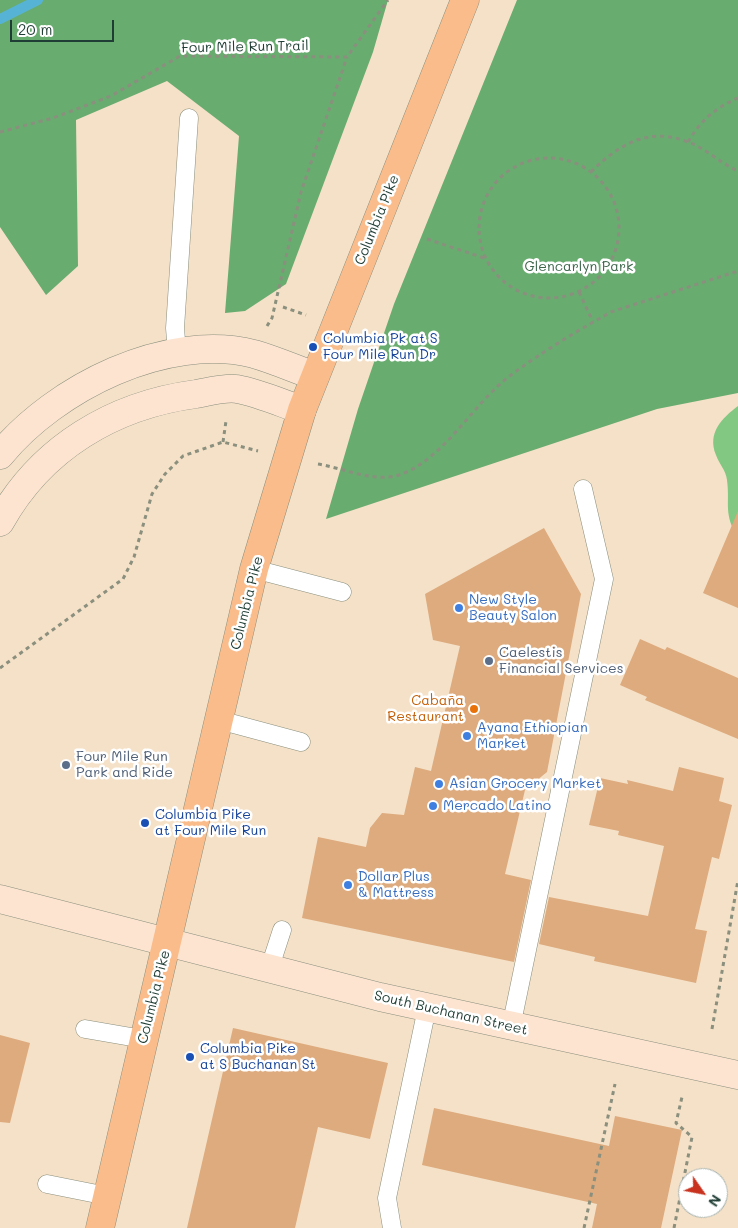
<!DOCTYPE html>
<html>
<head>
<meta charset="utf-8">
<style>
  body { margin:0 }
  #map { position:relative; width:738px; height:1228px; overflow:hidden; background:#f5e1c7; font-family:Mali,sans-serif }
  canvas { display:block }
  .north { position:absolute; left:678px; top:1168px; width:50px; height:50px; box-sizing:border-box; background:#fff; border:1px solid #a5b1ae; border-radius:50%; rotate:123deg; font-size:14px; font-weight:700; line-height:20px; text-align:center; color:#1f3d34 }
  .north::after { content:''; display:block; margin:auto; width:18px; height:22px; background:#c8321e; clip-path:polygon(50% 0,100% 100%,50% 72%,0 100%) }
  .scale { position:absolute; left:10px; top:20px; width:104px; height:22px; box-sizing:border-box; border:2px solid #1f3d34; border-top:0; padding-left:6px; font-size:15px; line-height:18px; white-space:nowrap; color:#1f3d34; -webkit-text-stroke:4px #fff; paint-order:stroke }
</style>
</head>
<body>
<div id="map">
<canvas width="738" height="1228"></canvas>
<div class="north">N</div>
<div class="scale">20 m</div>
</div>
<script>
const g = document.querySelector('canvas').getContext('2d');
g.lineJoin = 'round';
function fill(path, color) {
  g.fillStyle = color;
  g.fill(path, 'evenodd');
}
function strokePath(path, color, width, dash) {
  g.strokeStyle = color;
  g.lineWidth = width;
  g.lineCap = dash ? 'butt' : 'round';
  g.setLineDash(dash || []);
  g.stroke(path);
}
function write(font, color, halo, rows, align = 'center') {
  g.font = font + ' Mali,sans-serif';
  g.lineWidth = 5;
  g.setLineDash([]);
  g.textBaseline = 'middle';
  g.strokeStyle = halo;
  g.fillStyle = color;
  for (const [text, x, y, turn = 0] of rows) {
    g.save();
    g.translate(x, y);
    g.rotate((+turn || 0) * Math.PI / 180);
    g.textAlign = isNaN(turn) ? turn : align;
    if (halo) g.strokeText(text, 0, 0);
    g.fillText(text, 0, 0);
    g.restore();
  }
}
fill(new Path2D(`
  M738,406V534L735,533C724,511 730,503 727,480C726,470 719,464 716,455C707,433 722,418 738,406Z`), '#82c782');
fill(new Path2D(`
  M0,0H388L373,52L286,284L245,311L225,313L239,136L167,81L76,120L78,266L46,295L0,227Z
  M517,0H738V393L657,409L326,519L358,409L394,304Z`), '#69ac70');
strokePath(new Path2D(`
  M0,19L38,0`), '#57b3d5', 10);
fill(new Path2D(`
  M738,511V608L703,593Z
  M544,528L581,594L547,772L525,790L505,874L531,880L514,962L302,918L318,837L366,847L370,828L382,813L404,815L415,767L431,771L460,646L433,640L425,594Z
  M640,639L665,650L667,647L738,678V739L645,700L647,697L620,685Z
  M679,767L724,778L719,801L732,805L719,859L712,857L695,929L707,931L696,983L594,961L595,957L539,944L549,897L648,916L664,846L618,835L619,831L589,825L600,778L628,784L627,780L673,791Z
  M233,1028L388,1063L370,1139L318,1127L295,1228H187Z
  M0,1035L30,1043L10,1123L0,1122Z
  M434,1108L609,1146L615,1116L682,1130L661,1228H592L597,1204L422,1165Z`), '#ddab7e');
const lane = new Path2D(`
  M177,353L175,328L189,118
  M254,569L342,592
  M219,720L301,742
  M269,970L282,930
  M511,1027L604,579L583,489
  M85,1029L143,1039
  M47,1184L107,1196
  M392,1228L387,1198L427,1008`);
const secondary = new Path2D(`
  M0,455C55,388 166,332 254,354C275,360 295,369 315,376
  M0,522C41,448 113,405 196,394C208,392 225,387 237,389C259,393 281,403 302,410
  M0,899L380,997L738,1075`);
const primary = new Path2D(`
  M100,1228L254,569L302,410L465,0`);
strokePath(lane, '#8a8f7e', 19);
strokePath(secondary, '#8a8f7e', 29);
strokePath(primary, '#8a8f7e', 29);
strokePath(new Path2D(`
  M0,132L53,118L111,96L180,56L347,57L388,0
  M688,142C701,120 715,108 738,98
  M479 228a70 70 0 1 1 140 0a70 70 0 1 1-140 0Z
  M591,172C618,145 649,126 688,142C705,148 720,163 738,171
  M427,239L487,259
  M579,292L593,322
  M283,307L306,315
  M267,326L272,318L301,192L347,57
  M364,336L385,345
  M223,442L226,421
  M318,464C343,468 374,483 399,475C444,460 472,404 511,375C542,352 577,331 611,312L738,271
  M0,668L123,579L134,557L152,494L165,474L183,456L223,442L258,451
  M712,1029L738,880
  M584,1228L615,1084
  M674,1228L692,1137L676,1123L682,1097`), '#8a8f7e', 3, [4, 4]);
strokePath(lane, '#fff', 18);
strokePath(secondary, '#fde4d1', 28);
strokePath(primary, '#fabc8b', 28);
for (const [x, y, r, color] of [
  [313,347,5,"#1a4fb4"],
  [459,608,5,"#3f7fe0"],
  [489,661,5,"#5c6f8a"],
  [474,709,5,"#e8710a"],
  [467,736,5,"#3f7fe0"],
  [66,765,5,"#5c6f8a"],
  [439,784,5,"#3f7fe0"],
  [433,806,5,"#3f7fe0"],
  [145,823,5,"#1a4fb4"],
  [348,885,5,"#3f7fe0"],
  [190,1057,5,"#1a4fb4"]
]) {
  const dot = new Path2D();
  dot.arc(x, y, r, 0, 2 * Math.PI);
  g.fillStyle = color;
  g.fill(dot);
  strokePath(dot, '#fff', 2);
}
write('14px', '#1f3d34', '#fff', [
  ["Four Mile Run Trail",245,47,-1],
  ["Columbia Pike",377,220,-68],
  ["Columbia Pike",247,603,-76],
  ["Columbia Pike",154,997,-76],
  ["South Buchanan Street",451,1013,13]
]);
write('14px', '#3d664b', '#fff', [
  ["Glencarlyn Park",579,267]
]);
write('14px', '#164399', '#fff', [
  ["Columbia Pk at S",323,339],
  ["Four Mile Run Dr",323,355],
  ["Columbia Pike",155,815],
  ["at Four Mile Run",155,831],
  ["Columbia Pike",200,1049],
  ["at S Buchanan St",200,1065]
], 'left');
write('14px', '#366cbe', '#fff', [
  ["New Style",469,600],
  ["Beauty Salon",469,616],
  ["Ayana Ethiopian",477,728],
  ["Market",477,744],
  ["Asian Grocery Market",449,784],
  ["Mercado Latino",443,806],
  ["Dollar Plus",358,877],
  ["& Mattress",358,893]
], 'left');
write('14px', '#4e5e75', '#fff', [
  ["Caelestis",499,653],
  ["Financial Services",499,669],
  ["Four Mile Run",76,757],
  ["Park and Ride",76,773]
], 'left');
write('14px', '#c56008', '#fff', [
  ["Cabaña",464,701],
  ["Restaurant",464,717]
], 'right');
</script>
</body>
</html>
